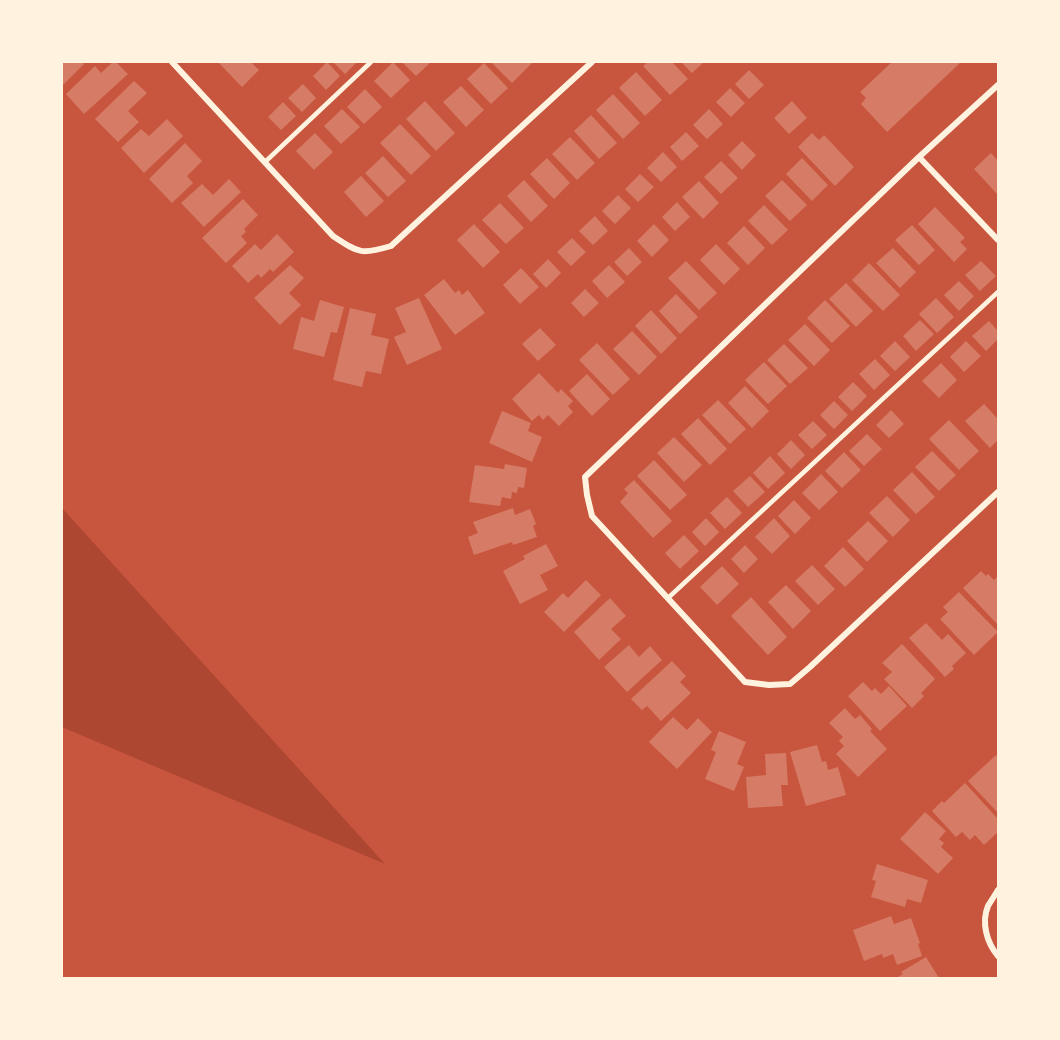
<!DOCTYPE html>
<html>
<head>
<meta charset="utf-8">
<style>
  body { margin:0 }
  #map { position:relative; width:1060px; height:1040px; overflow:hidden; background:#c8553d; font-family:"Times New Roman",serif }
  canvas { display:block }
  .frame { position:absolute; inset:0; border:63px solid #fff3e0; pointer-events:none }
</style>
</head>
<body>
<div id="map">
<canvas width="1060" height="1040"></canvas>
<div class="frame"></div>
</div>
<script>
const g = document.querySelector('canvas').getContext('2d');
g.lineJoin = 'round';
function fill(path, color) {
  g.fillStyle = color;
  g.fill(path, 'evenodd');
}
function strokePath(path, color, width, dash) {
  g.strokeStyle = color;
  g.lineWidth = width;
  g.lineCap = dash ? 'butt' : 'round';
  g.setLineDash(dash || []);
  g.stroke(path);
}
fill(new Path2D(`
  M62,508L385,864L62,727Z`), '#ae4732');
fill(new Path2D(`
  M62,62H82L84,64L62,86Z
  M113,62H116L128,74L84,114L66,94L95,66L101,73Z
  M218,62H251L259,70L242,87Z
  M327,62L340,76L326,90L313,76Z
  M333,62H357L345,74Z
  M393,62L410,80L391,98L374,81Z
  M402,62H431L416,76Z
  M491,62H533L512,83Z
  M648,62H672L688,79L670,95L643,66Z
  M681,62H704L692,73Z
  M892,62H961L887,132L861,104L866,98L860,92Z
  M484,63L508,88L491,104L467,79Z
  M749,70L764,85L749,99L735,84Z
  M636,72L662,100L645,116L619,88Z
  M134,81L147,93L128,111L139,122L118,142L95,119Z
  M303,84L316,98L302,112L288,98Z
  M461,86L484,110L466,127L443,102Z
  M730,88L745,103L731,117L716,102Z
  M365,89L382,107L364,124L347,107Z
  M613,94L640,123L623,139L596,110Z
  M425,101L455,133L436,151L406,119Z
  M792,101L807,118L789,134L774,118Z
  M283,102L296,116L281,130L268,117Z
  M342,109L360,127L341,144L324,126Z
  M709,109L723,124L707,139L693,125Z
  M591,115L617,143L599,159L574,131Z
  M167,119L183,136L144,173L121,148L141,129L149,136Z
  M400,124L431,156L411,175L380,143Z
  M686,132L699,146L682,161L670,147Z
  M315,133L333,152L314,170L296,151Z
  M812,133L819,140L824,135L854,167L835,186L798,147Z
  M570,137L595,163L577,180L552,154Z
  M742,141L756,155L742,170L728,155Z
  M185,143L202,161L187,176L193,183L172,203L149,179Z
  M663,152L677,167L661,182L647,168Z
  M991,153L998,161V195L974,169Z
  M383,156L406,181L388,197L365,173Z
  M547,158L570,183L554,199L530,174Z
  M802,158L828,185L812,201L786,174Z
  M721,161L738,178L721,194L704,177Z
  M640,174L654,187L638,202L625,189Z
  M361,176L384,201L366,217L344,192Z
  M229,179L241,192L204,227L181,203L202,184L213,195Z
  M524,180L548,206L531,222L507,196Z
  M782,180L807,205L790,221L765,196Z
  M699,181L719,203L703,219L682,197Z
  M618,195L631,208L615,224L602,211Z
  M243,199L258,215L244,229L246,232L241,236L247,243L226,263L202,238Z
  M677,202L690,217L675,231L662,217Z
  M500,203L524,228L506,244L482,220Z
  M764,205L788,230L772,245L748,221Z
  M935,207L965,238L960,242L967,249L954,262L918,224Z
  M595,216L608,231L593,245L579,231Z
  M474,224L500,252L483,268L457,240Z
  M654,224L669,240L652,257L637,241Z
  M912,225L935,250L919,265L895,240Z
  M744,226L765,248L748,265L727,243Z
  M277,234L294,252L273,272L270,269L261,278L258,274L248,283L232,266L255,244L261,250Z
  M572,238L586,252L571,266L557,252Z
  M716,244L740,269L724,285L700,260Z
  M629,248L642,262L627,276L614,262Z
  M893,248L916,272L900,288L876,263Z
  M548,259L561,273L546,288L533,274Z
  M686,261L717,293L699,310L668,278Z
  M981,261L996,276L980,291L965,275Z
  M869,263L900,295L883,311L852,280Z
  M290,265L304,278L289,293L301,305L280,325L254,298Z
  M609,265L625,282L607,298L592,281Z
  M521,268L539,287L520,304L503,285Z
  M444,279L455,293L459,290L462,295L468,290L485,313L455,335L424,295Z
  M959,281L974,296L959,311L944,295Z
  M846,283L873,311L856,327L829,299Z
  M585,289L599,303L584,317L571,303Z
  M676,294L698,317L680,334L659,311Z
  M419,298L442,349L407,365L394,337L406,332L395,308Z
  M936,298L954,317L937,333L919,314Z
  M320,300L344,307L337,333L331,332L324,357L293,349L301,317L314,321Z
  M825,300L850,326L832,343L807,318Z
  M350,308L376,314L371,335L389,339L381,374L366,371L362,387L333,380Z
  M651,310L677,338L661,354L635,326Z
  M920,320L934,334L916,351L903,336Z
  M989,321L998,331V339L986,351L972,336Z
  M805,324L830,350L814,366L788,340Z
  M540,328L556,345L538,361L522,344Z
  M632,331L657,357L639,375L613,349Z
  M895,341L910,357L895,371L880,356Z
  M966,341L981,356L964,372L950,357Z
  M597,343L630,379L613,395L579,360Z
  M784,344L808,368L790,384L767,360Z
  M875,359L890,375L874,390L859,374Z
  M764,362L787,386L768,404L745,380Z
  M941,363L957,380L939,398L922,381Z
  M539,373L558,393L561,389L573,401L568,406L573,412L559,426L548,415L543,420L539,415L532,421L512,399Z
  M587,374L610,399L592,416L569,391Z
  M853,382L867,396L852,411L838,397Z
  M745,386L769,411L752,428L728,403Z
  M718,400L746,429L730,444L702,415Z
  M834,401L848,415L834,429L820,415Z
  M984,404L998,419V440L990,448L965,421Z
  M891,410L904,424L889,438L876,425Z
  M502,411L531,423L528,431L542,437L532,462L489,443Z
  M698,418L727,449L710,465L681,434Z
  M949,420L979,451L959,470L929,439Z
  M813,421L827,435L812,449L798,435Z
  M867,434L882,449L864,466L849,451Z
  M674,437L702,465L684,482L657,453Z
  M791,440L805,455L791,469L777,454Z
  M932,451L956,475L939,491L915,467Z
  M844,452L861,470L842,488L825,471Z
  M770,456L785,473L768,489L753,473Z
  M654,460L687,495L670,510L637,476Z
  M505,464L527,468L524,488L518,487L517,493L512,492L511,499L502,497L500,506L469,502L475,465L504,469Z
  M912,472L935,497L916,514L893,490Z
  M821,474L838,492L819,510L802,493Z
  M750,476L765,492L748,507L733,491Z
  M634,480L672,521L653,538L620,502L628,493L624,489Z
  M887,496L910,520L893,537L869,513Z
  M727,497L742,513L725,529L710,513Z
  M794,500L811,518L795,534L778,516Z
  M513,508L515,515L530,509L536,524L533,526L537,537L513,545L512,542L474,555L468,537L478,533L473,522Z
  M706,518L719,532L705,546L692,532Z
  M774,518L790,536L772,554L755,537Z
  M868,521L888,541L867,562L847,541Z
  M684,535L699,551L680,569L665,553Z
  M546,544L558,566L540,575L548,590L520,604L503,571L525,559L523,556Z
  M745,545L758,559L744,573L731,559Z
  M843,547L864,569L845,587L824,566Z
  M812,565L835,589L818,605L795,581Z
  M722,566L739,584L717,605L700,587Z
  M981,571L986,576L988,574L994,580L997,577L998,579V625L963,588Z
  M586,580L601,595L564,632L544,612L563,593L568,598Z
  M786,585L811,611L793,629L768,602Z
  M959,592L998,632L974,655L940,619L948,612L943,607Z
  M751,597L787,637L768,655L731,616Z
  M610,598L626,616L611,629L621,639L599,660L574,632Z
  M926,623L942,640L948,634L966,653L952,666L954,669L945,677L909,638Z
  M902,644L935,679L921,693L924,696L912,708L884,679L892,672L882,663Z
  M629,645L639,657L650,646L662,660L627,692L604,667Z
  M672,661L686,676L680,682L691,693L661,721L647,706L642,710L631,699Z
  M863,682L872,691L875,688L881,694L889,686L907,706L880,731L848,696Z
  M845,708L855,719L860,715L872,729L870,731L887,749L858,777L836,754L844,746L839,741L843,737L829,723Z
  M673,717L687,730L698,718L712,732L677,769L649,742Z
  M719,731L746,742L737,764L744,767L734,791L705,779L716,752L711,750Z
  M817,745L822,762L826,761L828,770L838,767L846,795L806,806L790,752Z
  M786,753L788,785H781L783,806L748,808L746,777L766,775L765,754Z
  M996,755L998,758V813L968,781Z
  M965,783L998,819V832L984,845L975,835L970,840L962,832L956,837L932,811L942,801L944,803Z
  M925,812L946,831L939,839L944,843L941,847L953,858L938,874L900,839Z
  M877,864L928,880L921,903L907,899L905,907L871,897L876,881L872,880Z
  M891,916L894,924L911,918L920,943L918,944L922,956L897,965L893,954L883,958L882,954L864,961L853,930Z
  M926,957L939,978H896L903,974L901,972Z`), '#d67c66');
strokePath(new Path2D(`
  M265,162L371,62
  M668,598L998,292`), '#fff3e0', 4.5);
strokePath(new Path2D(`
  M172,62L333,236C359,253 361,255 391,246L592,62
  M998,85L919,157L585,477L587,495L592,516L745,682L769,685L790,684L810,667L998,492
  M919,157L998,240
  M998,890C995,895 991,901 988,906C981,923 987,943 998,956`), '#fff3e0', 6);
</script>
</body>
</html>
